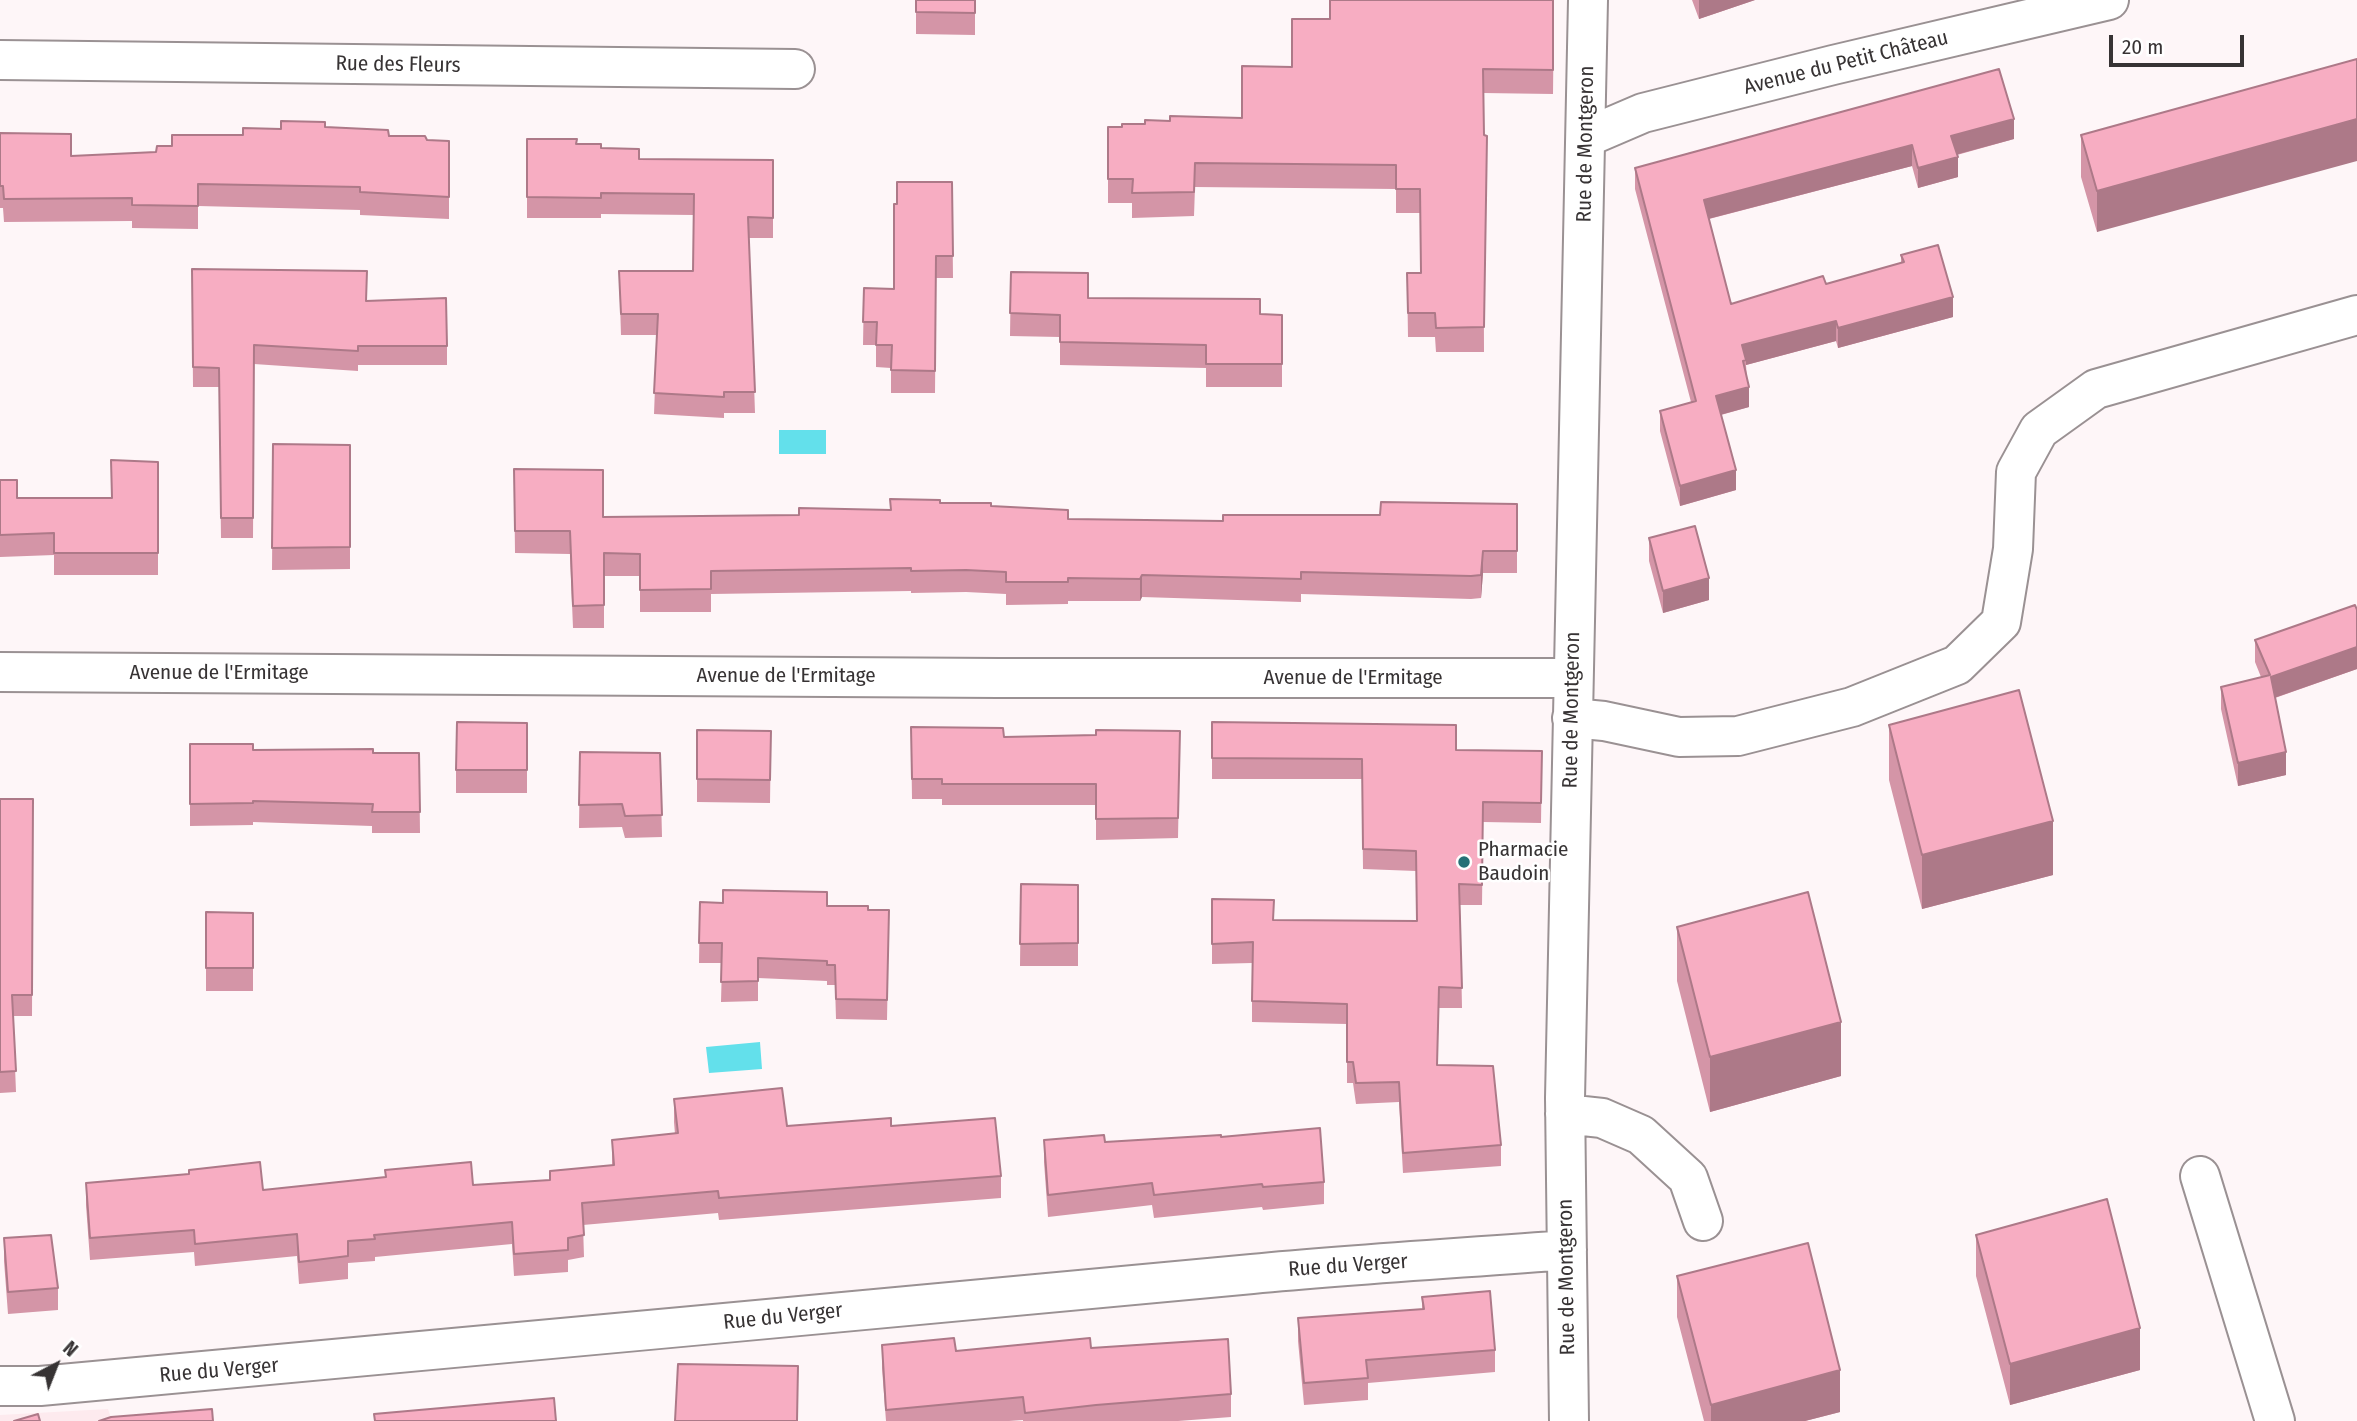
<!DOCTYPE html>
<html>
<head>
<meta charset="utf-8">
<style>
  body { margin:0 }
  #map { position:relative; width:2357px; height:1421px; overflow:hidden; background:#fef6f8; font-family:"Fira Sans Condensed",sans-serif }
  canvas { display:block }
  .north { position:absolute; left:21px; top:1330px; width:70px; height:70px; -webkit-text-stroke:5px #fff; paint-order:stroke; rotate:42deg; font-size:19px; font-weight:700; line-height:28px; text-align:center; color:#373334 }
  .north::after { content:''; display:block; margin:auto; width:24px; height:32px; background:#373334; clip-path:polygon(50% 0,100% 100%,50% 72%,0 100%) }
  .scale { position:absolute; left:2109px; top:35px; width:135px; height:32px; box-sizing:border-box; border:4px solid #373334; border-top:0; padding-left:9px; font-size:21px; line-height:24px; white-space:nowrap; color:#373334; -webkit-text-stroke:5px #fff; paint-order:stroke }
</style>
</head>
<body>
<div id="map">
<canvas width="2357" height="1421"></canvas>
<div class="north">N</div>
<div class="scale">20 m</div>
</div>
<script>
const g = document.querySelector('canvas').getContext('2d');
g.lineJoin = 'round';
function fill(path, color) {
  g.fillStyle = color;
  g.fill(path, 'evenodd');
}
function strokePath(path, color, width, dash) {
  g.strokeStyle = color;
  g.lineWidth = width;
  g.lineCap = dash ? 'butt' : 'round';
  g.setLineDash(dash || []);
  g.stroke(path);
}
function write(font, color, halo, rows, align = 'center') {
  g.font = font + ' "Fira Sans Condensed",sans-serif';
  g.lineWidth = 5;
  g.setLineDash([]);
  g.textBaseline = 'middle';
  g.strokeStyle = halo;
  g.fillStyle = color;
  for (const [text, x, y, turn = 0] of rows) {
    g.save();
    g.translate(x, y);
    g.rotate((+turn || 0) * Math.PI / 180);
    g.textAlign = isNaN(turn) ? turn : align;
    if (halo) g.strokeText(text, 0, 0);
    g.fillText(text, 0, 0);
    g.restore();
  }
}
fill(new Path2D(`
  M108,1409L112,1421H0V1415Z`), '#fdeaee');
fill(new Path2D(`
  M779,430H826V454H779Z
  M760,1042L762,1069L709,1073L706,1047Z`), '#63e0eb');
const minor = new Path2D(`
  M0,60L795,69
  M1587,137L1643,113L1833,65L2109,0
  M0,672L999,678H1573
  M1572,718L1604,721L1679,737L1738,736L1852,707L1957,665L2001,622L2013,549L2016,472L2039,430L2096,389L2357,315
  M1565,1114L1602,1118L1641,1135L1688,1178L1703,1221
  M2200,1176L2275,1421
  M0,1386H40C444,1352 848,1309 1252,1274C1357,1264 1462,1258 1567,1250
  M1569,1421L1565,1098L1588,0`);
strokePath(minor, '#9a9193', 42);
strokePath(minor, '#fff', 38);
fill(new Path2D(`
  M916,0H975V35L916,34Z
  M1554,0L1553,94L1483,93L1484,352H1436L1435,337H1408L1407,273H1421L1420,213H1396V189L1195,187L1194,216L1132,218V203H1108V127H1122L1170,121L1242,118L1292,67L1330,19Z
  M1692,0H1755L1699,19Z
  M2357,59L2097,232L2081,177V135Z
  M325,127L389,136L427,140L449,141V219L360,215V210L198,206V229L132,228V221L4,222L3,208H0V133L71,156L156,152L172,146L281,129Z
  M527,139L577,144L601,148L639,159L773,160V238H749L755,413H724V418L654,414L657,335H621L619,271H693L694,215L601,214V218H527Z
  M2014,139L1957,155L1958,177L1918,188L1912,166L1709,219L1731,304L1826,284L1901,263V255L1953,317L1838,348L1836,341L1746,365L1749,407L1721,415L1736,490L1680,506L1660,431V411L1691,402L1635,189V168Z
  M952,182L953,278H936L935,393H891V368L876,367V345H863L864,288L894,289L897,204Z
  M192,269L366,301L447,346V365H358V371L254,364L253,538H221L219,387H193Z
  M1011,272L1088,298L1260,314L1282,315V387H1206V368L1060,365V337L1010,336Z
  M273,444L350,445V569L272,570Z
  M111,460L158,462V575H54V555L0,557V480L17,498H112Z
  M514,469L603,517L799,515L890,510L940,503L991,506L1068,519L1223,521L1380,515L1517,504V573H1483L1481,598L1471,599L1301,594V602L1142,597L1140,601H1068V604L1006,605V594L966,592L911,593V591L711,594V612H640V576H604V628H573L570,554L515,553Z
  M1649,538L1709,600L1663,613L1649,561Z
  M2255,640L2357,669L2275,698L2286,775L2238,786L2221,709V687L2261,677L2255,662Z
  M1212,722L1456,750L1542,751L1541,823L1483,822L1482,905H1460L1462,1008H1439L1437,1065L1501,1145V1166L1403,1173L1399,1102L1356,1104L1353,1083H1347V1024L1252,1022V963L1212,964V899L1274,920L1417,921L1416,871L1363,869L1362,779H1212Z
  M527,723V793H456V770Z
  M1889,725L2053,875L1922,909L1889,780Z
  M911,727L1004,737L1096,735L1180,731L1178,838L1096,840V805H942V799H912Z
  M697,730L771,731L770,803L697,802Z
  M190,744L253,750L419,753L420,833H372V826L253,822V825L190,826Z
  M580,752L660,753L662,837L625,838L622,827L579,828Z
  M0,799H33L32,1016H13L16,1092L0,1093Z
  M1021,884L1078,885V966H1020Z
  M700,902L827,906L868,910H889L887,1020L836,1019L835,985H827V981L758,978V1001L721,1002L722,963H699Z
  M206,912L253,913V991H206Z
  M1677,927L1841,1076L1710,1112L1677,981Z
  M674,1099L787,1126H891L1001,1176V1198L719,1220L718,1213L583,1225L584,1257L568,1260V1272L514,1276L512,1244L375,1257V1261L348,1263V1279L299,1284L297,1256L195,1266L194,1252L90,1260L86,1205V1183L263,1190L385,1177V1170L473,1185L550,1180L612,1166V1140L675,1134L674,1122Z
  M1221,1137L1324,1182V1204L1263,1210L1262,1207L1154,1218L1152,1205L1048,1217L1044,1162V1140L1105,1142Z
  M1976,1235L2140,1370L2010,1405L1976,1276Z
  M4,1238L58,1288V1310L8,1314L4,1261Z
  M1677,1276L1840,1412L1805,1421H1704L1677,1317Z
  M1422,1297L1495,1350V1372L1368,1383V1400L1304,1405L1298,1341V1318L1422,1309Z
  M882,1345L956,1351L1091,1348L1231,1394V1417L1178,1421H1023V1420L1009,1421H886L882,1368Z`), '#d495a7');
fill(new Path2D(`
  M1699,0H1755L1699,19Z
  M2014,119V139L1951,156V136Z
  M2357,119V161L2097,232V191Z
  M1912,145V166L1704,220V200Z
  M1958,157V177L1918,188V168Z
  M1953,297V317L1838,348V328Z
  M1836,321V341L1746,365V360L1742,345Z
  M1749,387V407L1716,416V396Z
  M1736,470V490L1680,506V486Z
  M1483,551V573L1481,598V575Z
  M1142,575V597L1140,601V579Z
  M1709,578V600L1663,613V591Z
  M2357,647V669L2271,699V677Z
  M2286,752V775L2238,786V763Z
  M2053,821V875L1922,909V855Z
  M1841,1022V1076L1710,1112V1057Z
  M2140,1328V1370L2010,1405V1364Z
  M1840,1370V1412L1805,1421H1711V1405Z`), '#ad7988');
const building = new Path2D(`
  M916,0H975V13L916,12Z
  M1330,0H1553V70L1483,69L1484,135L1487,136L1484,327L1436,328L1435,313H1408L1407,273H1421L1420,189H1396V165L1195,163L1194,192L1132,193L1133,179H1108V127H1122V124H1145V120L1170,121V116L1242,118V66L1292,67V19H1330Z
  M2357,59V119L2097,191L2081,135Z
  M1999,69L2014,119L1951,136L1958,157L1918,168L1912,145L1704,200L1731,304L1823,276L1826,284L1904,262L1901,255L1938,245L1953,297L1838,328L1836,321L1742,345L1746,360L1743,361L1749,387L1716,396L1736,470L1680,486L1660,411L1696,401L1635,168Z
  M281,121L325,122V127L388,130L389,136H425L427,140L449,141V197L360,192V187L198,184V206L132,205V198L4,199L3,186H0V133L71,134V156L156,152L157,146H172V135H243V128L281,129Z
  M527,139H577L576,144H601V148L639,149V159L773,160V218L748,217L755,392H724V397L654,393L658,314H621L619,271H693L694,194L601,193V198L527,197Z
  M897,182H952L953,256H936L935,371L891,370L892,345H876L877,322H863L864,288L894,289V204H897Z
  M192,269L367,271L366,301L446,298L447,346H358V351L254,345L253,518H221L219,368L193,367Z
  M1011,272L1088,273V298L1260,299V314L1282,315V364H1206V345L1060,342V315L1010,313Z
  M273,444L350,445V547L272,548Z
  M111,460L158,462V553H54V533L0,535V480H17V498H112Z
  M514,469L603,470V517L799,515V508L891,510L890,499L940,500V503H991V506L1068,510V519L1223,521V515H1380L1381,502L1517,504V551H1483L1481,575L1471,576L1301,572V579L1142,575L1140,579L1068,578V582H1006V572L966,570L911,571V568L711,571V589L640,590V554L604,553V605L573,606L570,531H515Z
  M1695,526L1709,578L1663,591L1649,538Z
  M2355,605L2357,610V647L2271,677L2286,752L2238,763L2221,687L2270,675L2255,640Z
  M2019,690L2053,821L1922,855L1889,725Z
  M457,722L527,723V770H456Z
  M1212,722L1456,725V750L1542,751L1541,803L1483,802L1482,885L1459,884L1462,988L1439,987L1437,1065L1493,1066L1501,1145L1403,1153L1399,1082L1356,1083L1353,1062H1347V1004L1252,1001L1253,942L1212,944V899L1274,900L1273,920L1417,921L1416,851L1363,849L1362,759L1212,758Z
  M911,727L1003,728L1004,737L1096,735V730L1180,731L1178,818L1096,819V784H942V779H912Z
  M697,730L771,731L770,780L697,779Z
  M190,744H253V750L373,749V753H419L420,812H372L373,804L253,801V803L190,804Z
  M580,752L660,753L662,815L625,816L622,804L579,805Z
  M0,799H33L32,995H12L16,1071L0,1072Z
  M1021,884L1078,885V943L1020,944Z
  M723,890L827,892V906H868V910H889L887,1000L836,999L835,965H827V961L758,958V981L721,982L722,943H699L700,902L723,903Z
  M1808,892L1841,1022L1710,1057L1677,927Z
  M206,912L253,913V968H206Z
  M782,1088L787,1126L891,1118V1126L995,1118L1001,1176L719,1198L718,1191L582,1203L584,1235L568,1238V1250L514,1254L512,1222L374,1235L375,1239L348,1241V1256L299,1262L297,1234L195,1244L194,1230L90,1238L86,1183L189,1174V1170L260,1162L263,1190L386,1177L385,1170L471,1162L473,1185L550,1180V1171L614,1165L612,1140L678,1133L674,1099Z
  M1320,1128L1324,1182L1263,1187L1262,1184L1154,1195L1152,1183L1048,1195L1044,1140L1104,1135L1105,1142L1221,1135V1137Z
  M2107,1199L2140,1328L2010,1364L1976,1235Z
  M51,1235L58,1288L8,1292L4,1238Z
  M1808,1243L1840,1370L1711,1405L1677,1276Z
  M1490,1291L1495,1350L1366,1360L1368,1378L1304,1383L1298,1318L1424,1309L1422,1297Z
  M954,1338L956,1351L1090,1338L1091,1348L1228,1339L1231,1394L1096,1405L1025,1413L1023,1397L886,1410L882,1345Z
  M678,1364L798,1366L797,1421H675Z
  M554,1398L556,1421H375L374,1414Z
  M212,1409L213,1421H99L111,1417Z
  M38,1414L40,1421H14Z`);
fill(building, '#f7adc2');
strokePath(building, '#ad7988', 2);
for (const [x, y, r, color] of [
  [1464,862,7,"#267076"]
]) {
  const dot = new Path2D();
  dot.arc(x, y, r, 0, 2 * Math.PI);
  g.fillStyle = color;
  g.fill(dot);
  strokePath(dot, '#fff', 2.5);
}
write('21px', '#373334', '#fff', [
  ["Avenue du Petit Château",1846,63,-14],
  ["Rue des Fleurs",398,65,1],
  ["Rue de Montgeron",1586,144,-89],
  ["Avenue de l'Ermitage",219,673],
  ["Avenue de l'Ermitage",786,676],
  ["Avenue de l'Ermitage",1353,678],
  ["Rue de Montgeron",1572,710,-89],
  ["Rue du Verger",1348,1266,-4],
  ["Rue de Montgeron",1567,1277,-91],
  ["Rue du Verger",783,1317,-6],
  ["Rue du Verger",219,1371,-5]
]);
write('21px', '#373334', '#fff', [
  ["Pharmacie",1478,850],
  ["Baudoin",1478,874]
], 'left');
</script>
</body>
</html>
